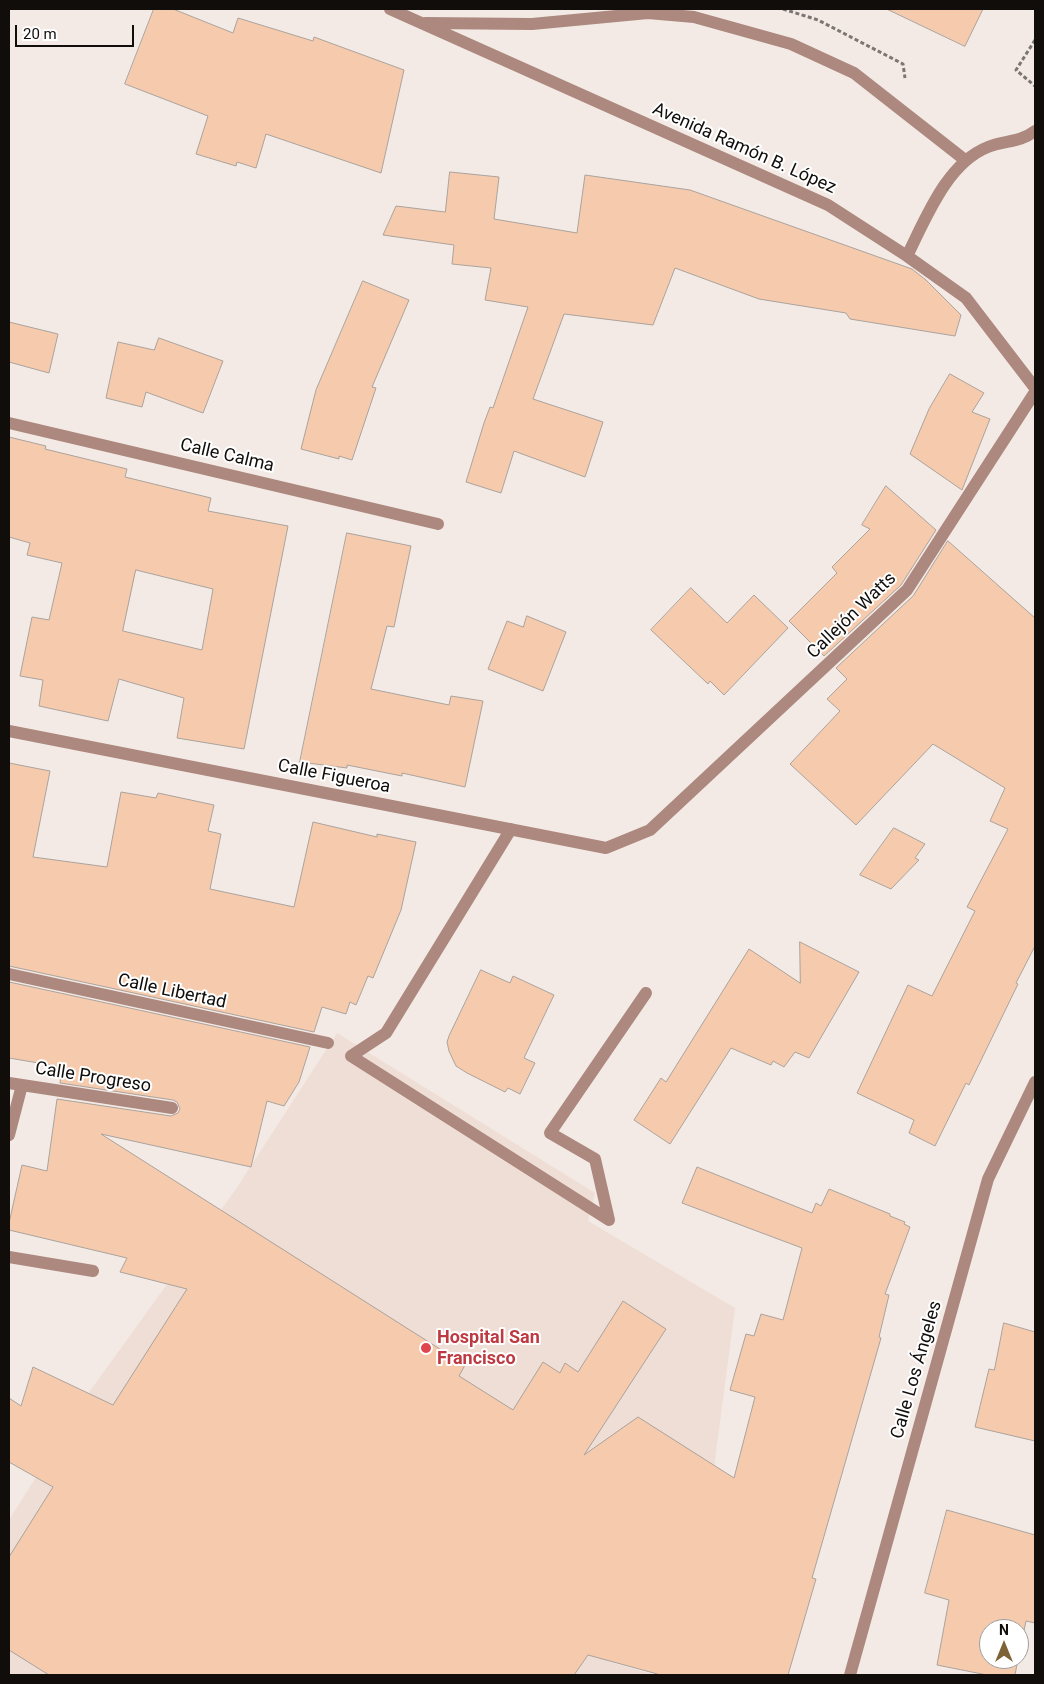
<!DOCTYPE html>
<html>
<head>
<meta charset="utf-8">
<style>
  body { margin:0 }
  #map { position:relative; width:1044px; height:1684px; overflow:hidden; background:#f3eae5; font-family:Roboto,sans-serif }
  canvas { display:block }
  .frame { position:absolute; inset:0; border:10px solid #100d0b; pointer-events:none }
  .north { position:absolute; left:979px; top:1619px; width:50px; height:50px; box-sizing:border-box; background:#fff; border:1px solid #9f9e9d; border-radius:50%; rotate:0deg; font-size:14px; font-weight:700; line-height:20px; text-align:center; color:#100d0b }
  .north::after { content:''; display:block; margin:auto; width:18px; height:22px; background:#7d6335; clip-path:polygon(50% 0,100% 100%,50% 72%,0 100%) }
  .scale { position:absolute; left:15px; top:25px; width:119px; height:22px; box-sizing:border-box; border:2px solid #100d0b; border-top:0; padding-left:6px; font-size:15px; line-height:18px; white-space:nowrap; color:#100d0b; -webkit-text-stroke:4px #fff; paint-order:stroke }
</style>
</head>
<body>
<div id="map">
<canvas width="1044" height="1684"></canvas>
<div class="frame"></div>
<div class="north">N</div>
<div class="scale">20 m</div>
</div>
<script>
const g = document.querySelector('canvas').getContext('2d');
g.lineJoin = 'round';
function fill(path, color) {
  g.fillStyle = color;
  g.fill(path, 'evenodd');
}
function strokePath(path, color, width, dash) {
  g.strokeStyle = color;
  g.lineWidth = width;
  g.lineCap = dash ? 'butt' : 'round';
  g.setLineDash(dash || []);
  g.stroke(path);
}
function write(font, color, halo, rows, align = 'center') {
  g.font = font + ' Roboto,sans-serif';
  g.lineWidth = 4;
  g.setLineDash([]);
  g.textBaseline = 'middle';
  g.strokeStyle = halo;
  g.fillStyle = color;
  for (const [text, x, y, turn = 0] of rows) {
    g.save();
    g.translate(x, y);
    g.rotate((+turn || 0) * Math.PI / 180);
    g.textAlign = isNaN(turn) ? turn : align;
    if (halo) g.strokeText(text, 0, 0);
    g.fillText(text, 0, 0);
    g.restore();
  }
}
fill(new Path2D(`
  M337,1033L595,1193L588,1221L735,1308L714,1468L610,1662L655,1675H9V1520L92,1388L236,1189Z`), '#efded5');
const building = new Path2D(`
  M154,9H173L233,33L238,18L313,41L314,37L404,70L381,173L266,134L256,168L237,162L236,166L196,154L208,116L125,84Z
  M887,9H983L965,46Z
  M450,172L499,177L494,219L577,233L585,175L690,190L912,269L926,280L961,315L955,336L850,319L846,313L759,299L675,268L653,325L564,314L533,399L603,422L585,477L514,451L501,493L466,482L484,423L490,407L493,408L528,307L485,300L491,268L452,264L454,245L383,235L396,206L445,212Z
  M363,281L409,300L372,387L376,388L352,460L339,456V459L301,449L316,390Z
  M9,322L58,334L49,373L9,362Z
  M159,338L223,361L203,413L146,392L142,407L106,398L118,342L154,350Z
  M950,374L984,393L972,412L990,419L962,490L910,454L929,409Z
  M9,437L46,446L45,449L127,469L125,477L211,498L208,511L288,526L244,749L177,738L184,698L119,679L108,721L39,706L43,680L20,676L32,617L49,620L62,563L27,555L30,543L9,537ZM136,570L213,589L202,650L123,631Z
  M886,486L936,530L901,585L824,656L789,621L837,573L832,567L870,529L862,525Z
  M347,533L411,546L394,627L387,626L371,689L449,705L451,696L483,701L465,787L402,773V776L347,765V768L300,762Z
  M948,541L1035,618V946L1016,983L1018,984L969,1085L966,1083L935,1146L909,1133L914,1120L857,1093L908,985L932,996L975,911L967,907L1008,829L990,821L1005,788L933,744L856,825L790,764L840,711L827,699L847,679L836,668L913,596Z
  M691,588L727,623L754,595L788,628L724,695L710,681L708,684L651,630Z
  M527,616L566,632L543,691L488,669L507,621L523,627Z
  M9,763L50,771L33,857L107,867L121,792L156,798L158,793L214,805L208,831L221,834L210,889L294,907L313,822L377,837V834L416,842L401,910L373,978L368,976L356,1005L350,1002L346,1014L322,1007L314,1032L9,966Z
  M894,828L925,844L915,858L919,860L891,889L860,875Z
  M800,942L859,972L809,1058L795,1052L784,1067L773,1061L771,1065L731,1048L670,1144L634,1120L661,1078L666,1082L749,949L800,983Z
  M481,970L510,983L513,976L554,995L524,1058L535,1063L520,1094L508,1088L505,1092L467,1073L456,1066L449,1051L447,1042L449,1036Z
  M9,982L310,1047L299,1082L284,1106L267,1101L251,1167L101,1134L465,1365L459,1376L513,1410L543,1362L560,1373L565,1363L578,1372L623,1301L666,1329L584,1455L638,1417L734,1478L755,1397L730,1390L746,1334L754,1336L761,1314L783,1320L802,1248L682,1203L697,1167L812,1213L816,1203L821,1206L829,1189L890,1214V1216L905,1222L904,1224L910,1227L885,1294L889,1295L879,1337L881,1338L812,1578L816,1579L788,1675H661L588,1655L574,1675H49L9,1650V1557L53,1487L9,1462V1398L21,1406L33,1367L113,1405L187,1289L120,1272L127,1258L9,1230V1223L22,1165L47,1171L57,1099L171,1116L178,1113L180,1109L177,1102L173,1100L60,1083L62,1067L9,1058Z
  M1004,1323L1035,1332V1441L975,1427L989,1369L994,1370Z
  M947,1510L1035,1535V1623L1026,1621L1019,1655V1629H989V1659H1018L1015,1675H987L937,1665L949,1600L925,1593Z`);
fill(building, '#f6cbad');
strokePath(building, '#aaa29c', 1);
strokePath(new Path2D(`
  M783,9L818,20L903,64L905,78
  M1035,40L1016,70L1035,86`), '#7c7673', 3, [4, 2.5]);
strokePath(new Path2D(`
  M390,9L828,205L907,256L966,298L1035,388
  M425,23L532,24L648,13L694,17L791,44L854,73L965,160
  M907,256C926,218 947,163 988,147C1006,140 1019,143 1035,131
  M9,423L438,524
  M9,731L606,848L650,830L907,590L1035,392
  M511,829L386,1033L351,1056L609,1220L595,1159L550,1133L646,993
  M9,974L328,1043
  M9,1083L172,1108
  M9,1135L22,1085
  M9,1257L93,1271
  M850,1675L988,1179L1035,1082`), '#ac887e', 12);
for (const [x, y, r, color] of [
  [426,1348,6,"#e0444e"]
]) {
  const dot = new Path2D();
  dot.arc(x, y, r, 0, 2 * Math.PI);
  g.fillStyle = color;
  g.fill(dot);
  strokePath(dot, '#fff', 2);
}
write('18px', '#100d0b', '#fff', [
  ["Avenida Ramón B. López",744,149,24],
  ["Calle Calma",227,456,13],
  ["Callejón Watts",852,616,-44],
  ["Calle Figueroa",334,777,11],
  ["Calle Libertad",172,992,12],
  ["Calle Progreso",93,1078,9],
  ["Calle Los Ángeles",917,1370,-74]
]);
write('bold 18px', '#be3a42', '#fff', [
  ["Hospital San",437,1338],
  ["Francisco",437,1359]
], 'left');
</script>
</body>
</html>
